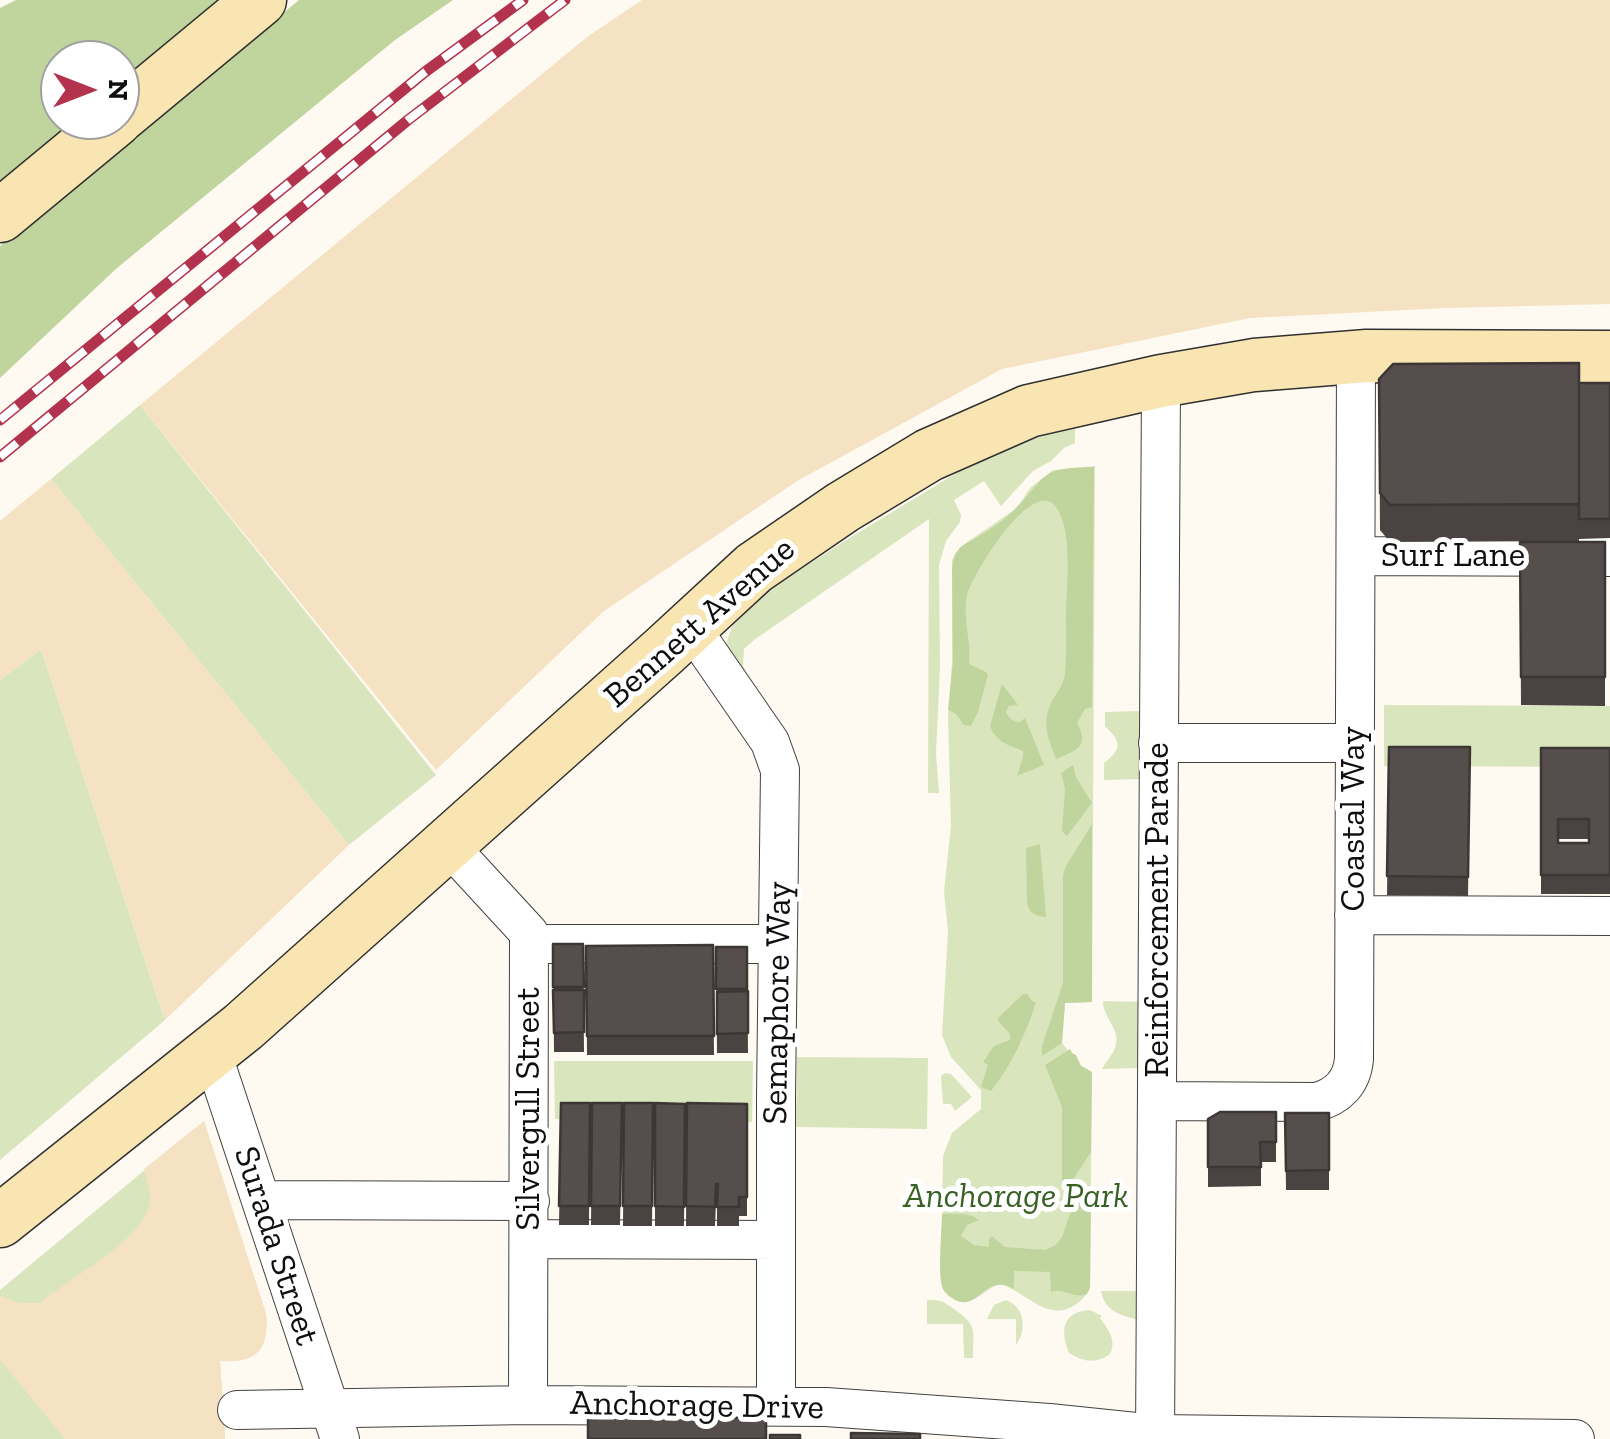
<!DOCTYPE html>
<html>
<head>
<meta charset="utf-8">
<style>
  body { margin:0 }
  #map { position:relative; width:1610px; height:1439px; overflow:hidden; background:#fef9f1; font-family:"Zilla Slab",serif }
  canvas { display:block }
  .north { position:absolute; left:40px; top:40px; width:100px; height:100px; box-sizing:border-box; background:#fff; border:2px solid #9f9f9f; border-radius:50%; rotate:90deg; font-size:28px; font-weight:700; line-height:40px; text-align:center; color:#0f0f0f }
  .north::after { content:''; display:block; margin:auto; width:35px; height:45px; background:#b3324d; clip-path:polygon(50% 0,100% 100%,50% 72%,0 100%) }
</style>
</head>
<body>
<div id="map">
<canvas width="1610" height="1439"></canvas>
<div class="north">N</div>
</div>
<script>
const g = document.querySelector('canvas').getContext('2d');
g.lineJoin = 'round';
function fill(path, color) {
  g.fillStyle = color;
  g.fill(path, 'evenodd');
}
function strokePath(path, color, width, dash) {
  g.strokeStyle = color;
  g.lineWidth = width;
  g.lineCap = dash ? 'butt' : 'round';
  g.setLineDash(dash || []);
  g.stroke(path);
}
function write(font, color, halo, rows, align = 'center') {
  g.font = font + ' "Zilla Slab",serif';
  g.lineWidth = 10;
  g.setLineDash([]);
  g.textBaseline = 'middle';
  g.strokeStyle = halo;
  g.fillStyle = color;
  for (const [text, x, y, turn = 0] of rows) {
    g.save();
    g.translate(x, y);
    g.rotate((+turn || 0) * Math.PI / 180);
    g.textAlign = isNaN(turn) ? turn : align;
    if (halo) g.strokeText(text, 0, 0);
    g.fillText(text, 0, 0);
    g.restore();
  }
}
fill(new Path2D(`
  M140,405L436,775L349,845L51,479Z
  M1075,429V443L1064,448L1051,461L1033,471L1001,506L984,481L954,500L961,515L960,522L946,541L939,565L940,667L936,754L939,793H928L929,519L754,640L744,649L743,665L756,701L726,645L732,626L771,589L843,542L973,463L1025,440Z
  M1095,466L1092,1002L1065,1003L1062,1043L1080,1065L1092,1072L1090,1286C1087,1294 1083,1300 1075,1305C1047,1324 1024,1289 999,1284C983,1290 972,1309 954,1299C945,1294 943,1288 941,1279L943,1156L952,1133L981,1109V1090L951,1057L942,1035L948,932L944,891L951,826L948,717L952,663V560L960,547L1017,508L1030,488L1053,470Z
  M41,649L165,1020L0,1160V680Z
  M1384,705L1610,706V767L1384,766Z
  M1140,711L1143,712L1141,779L1104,780V763C1123,748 1121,742 1105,726V712Z
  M1103,1001L1141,1002L1140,1068L1102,1069C1105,1062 1112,1056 1115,1048C1122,1029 1103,1019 1103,1001Z
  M797,1057L928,1058L927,1129L796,1127Z
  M554,1061H753L752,1122L555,1119Z
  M945,1073L951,1074L972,1097L955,1111L951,1104H943L941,1076Z
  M204,1121L266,1314C269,1350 257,1363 220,1361L225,1439H0V1290Z
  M1101,1291H1136L1141,1294L1143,1321C1123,1316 1105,1313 1101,1291Z
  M927,1300C938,1300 942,1300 951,1307C978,1326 973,1326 973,1358H964L963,1324H927Z
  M1006,1300C1025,1307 1027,1330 1016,1345V1319H987L994,1305Z
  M1090,1310L1102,1316L1100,1318C1108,1329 1117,1340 1110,1354C1097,1364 1083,1362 1069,1353C1060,1330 1062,1312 1090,1310Z`), '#d9e6bd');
fill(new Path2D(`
  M16,0H224L120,88V60H60V120H82L0,184V8Z
  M299,0H453L395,40L117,268L0,378V246Z
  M1094,467L1092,707L1085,709L1077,723C1090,746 1076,751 1056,759C1048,738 1041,722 1052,701C1058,691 1064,684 1065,673C1067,656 1066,637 1066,619C1066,589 1073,539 1059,512C1038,466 973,573 967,595C962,618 972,641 969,664L986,672L988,675L978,712L971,726L964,725L956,714L948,710L953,662L952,568L955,554L961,547C978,536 1000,525 1014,510C1049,475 1038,468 1094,467Z
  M1002,684L1018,705L1009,706L1006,712C1009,718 1013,722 1020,722L1025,718L1044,765L1017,776L1023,757V751C1008,745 996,742 990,726Z
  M1073,765L1076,777L1092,803L1067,836L1062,831L1065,788L1061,773Z
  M1092,824V1002L1065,1003L1062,1043L1042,1056V1046L1063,983V875L1066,866Z
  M1040,844L1046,917C1036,917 1029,913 1027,903L1026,848Z
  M1023,994H1027L1032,1001L1036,1002C1027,1031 1011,1067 991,1091L981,1087L988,1065L983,1062L994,1046L1010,1040V1034L998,1021V1018Z
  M1070,1049L1072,1053L1076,1055L1081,1066L1092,1072L1091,1152L1066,1190L1062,1187V1107L1045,1065Z
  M1081,1196L1088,1198L1091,1202L1090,1288L1087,1294C1073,1300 1065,1287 1051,1292L1050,1272L1014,1271V1289C1008,1286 1005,1284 998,1285C980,1287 975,1309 955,1300C950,1297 945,1293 943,1289C937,1276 942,1230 942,1214C955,1214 968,1212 979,1220L967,1225L961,1236L974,1245L989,1247V1239L992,1236L1005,1247L1045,1250C1063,1244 1063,1235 1068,1219C1071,1210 1077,1203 1081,1196Z`), '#c0d59e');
fill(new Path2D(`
  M642,0H1610V304L1445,308L1250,318L1002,369L797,481L604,611L436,770L140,405L587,37Z
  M51,479L349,845L165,1020L41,649L0,680V521Z
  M204,1121L266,1314C269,1350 257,1363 220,1361L225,1439H65L0,1360V1296L20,1303H40C67,1279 146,1240 150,1201C151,1192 146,1179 144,1169Z`), '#f5e2c2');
const street = new Path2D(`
  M1357,556L1610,557
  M690,626L770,742L780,770L776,1096V1406
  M1158,743H1354
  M448,845L529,933L528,1405
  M1354,915L1610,916
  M529,944H778
  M212,1053L340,1439
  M1157,1101L1316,1102C1338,1097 1352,1082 1354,1059L1356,357
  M261,1200L530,1201
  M529,1239L776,1240
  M237,1410L528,1405L826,1407L1049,1423L1155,1434L1575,1439
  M1155,1439L1161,381`);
const secondary = new Path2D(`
  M120,116L260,0
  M0,216L116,120
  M0,1221L243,1027L664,651L754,568L843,507L929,455L1029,411L1161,381L1254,365L1367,356L1610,357`);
strokePath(street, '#424242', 40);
strokePath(secondary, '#313131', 55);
strokePath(street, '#fff', 38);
strokePath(secondary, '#f8e5b2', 52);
const rail = new Path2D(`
  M0,420L425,72L523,0
  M0,457L408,120L565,0`);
strokePath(rail, '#b3324d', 11);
strokePath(rail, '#fff', 8, [22]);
fill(new Path2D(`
  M1379,379L1610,383V538L1579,539V541L1390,542L1380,530Z
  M1520,542H1605V706L1521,705Z
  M1389,747H1470L1468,896L1387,895Z
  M1541,748H1610V894H1541ZM1558,839H1589V843H1558Z
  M553,944H583L584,1052H554Z
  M713,945L714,1055H587L586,946Z
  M716,947H747L748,1053H717Z
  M561,1103H590L589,1225H559Z
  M592,1103H622L620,1225H591Z
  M624,1103H653L652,1226H623Z
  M655,1103L685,1104L684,1226H655Z
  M687,1103L747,1104V1216H739V1226H717V1203H716L715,1226H686Z
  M1276,1112V1162H1261V1186L1208,1187V1119Z
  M1285,1113H1329V1190H1286Z`), '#4a4341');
const building = new Path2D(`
  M1579,363V504L1390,505L1380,493L1379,379L1393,364Z
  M1579,383H1610V519H1579Z
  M1520,542H1605V677H1521Z
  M1389,747H1470L1468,877L1387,876Z
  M1541,748H1610V875H1541ZM1558,819H1589V843H1558Z
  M553,944H583L584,987H553Z
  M713,945L714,1036H587L586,946Z
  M716,947H747V989H716Z
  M553,990H584V1032L554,1033Z
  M748,991V1033L717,1034V992Z
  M561,1103H590L589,1206H559Z
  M592,1103H622L620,1206H591Z
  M624,1103H653L652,1206H623Z
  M655,1103L685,1104L684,1207L655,1206Z
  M687,1103L747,1104V1197H739V1207H717L718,1184H716L715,1207L686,1206Z
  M1220,1112H1276V1142H1260L1261,1167H1208V1119Z
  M1285,1113H1329V1170L1286,1171Z
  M588,1417L766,1418V1439H588Z
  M851,1433L920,1434V1439H851Z
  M770,1435H800V1439H770Z`);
fill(building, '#564e4c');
strokePath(building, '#3c3735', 2.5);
write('35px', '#0f0f0f', '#fff', [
  ["Surf Lane",1453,556],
  ["Bennett Avenue",700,623,-41],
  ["Coastal Way",1354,819,-90],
  ["Reinforcement Parade",1158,910,-90],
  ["Semaphore Way",778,1003,-89],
  ["Silvergull Street",529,1109,-90],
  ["Surada Street",276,1246,72],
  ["Anchorage Drive",697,1406,1]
]);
write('italic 35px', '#3a6124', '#fff', [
  ["Anchorage Park",1016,1197]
]);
</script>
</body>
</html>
